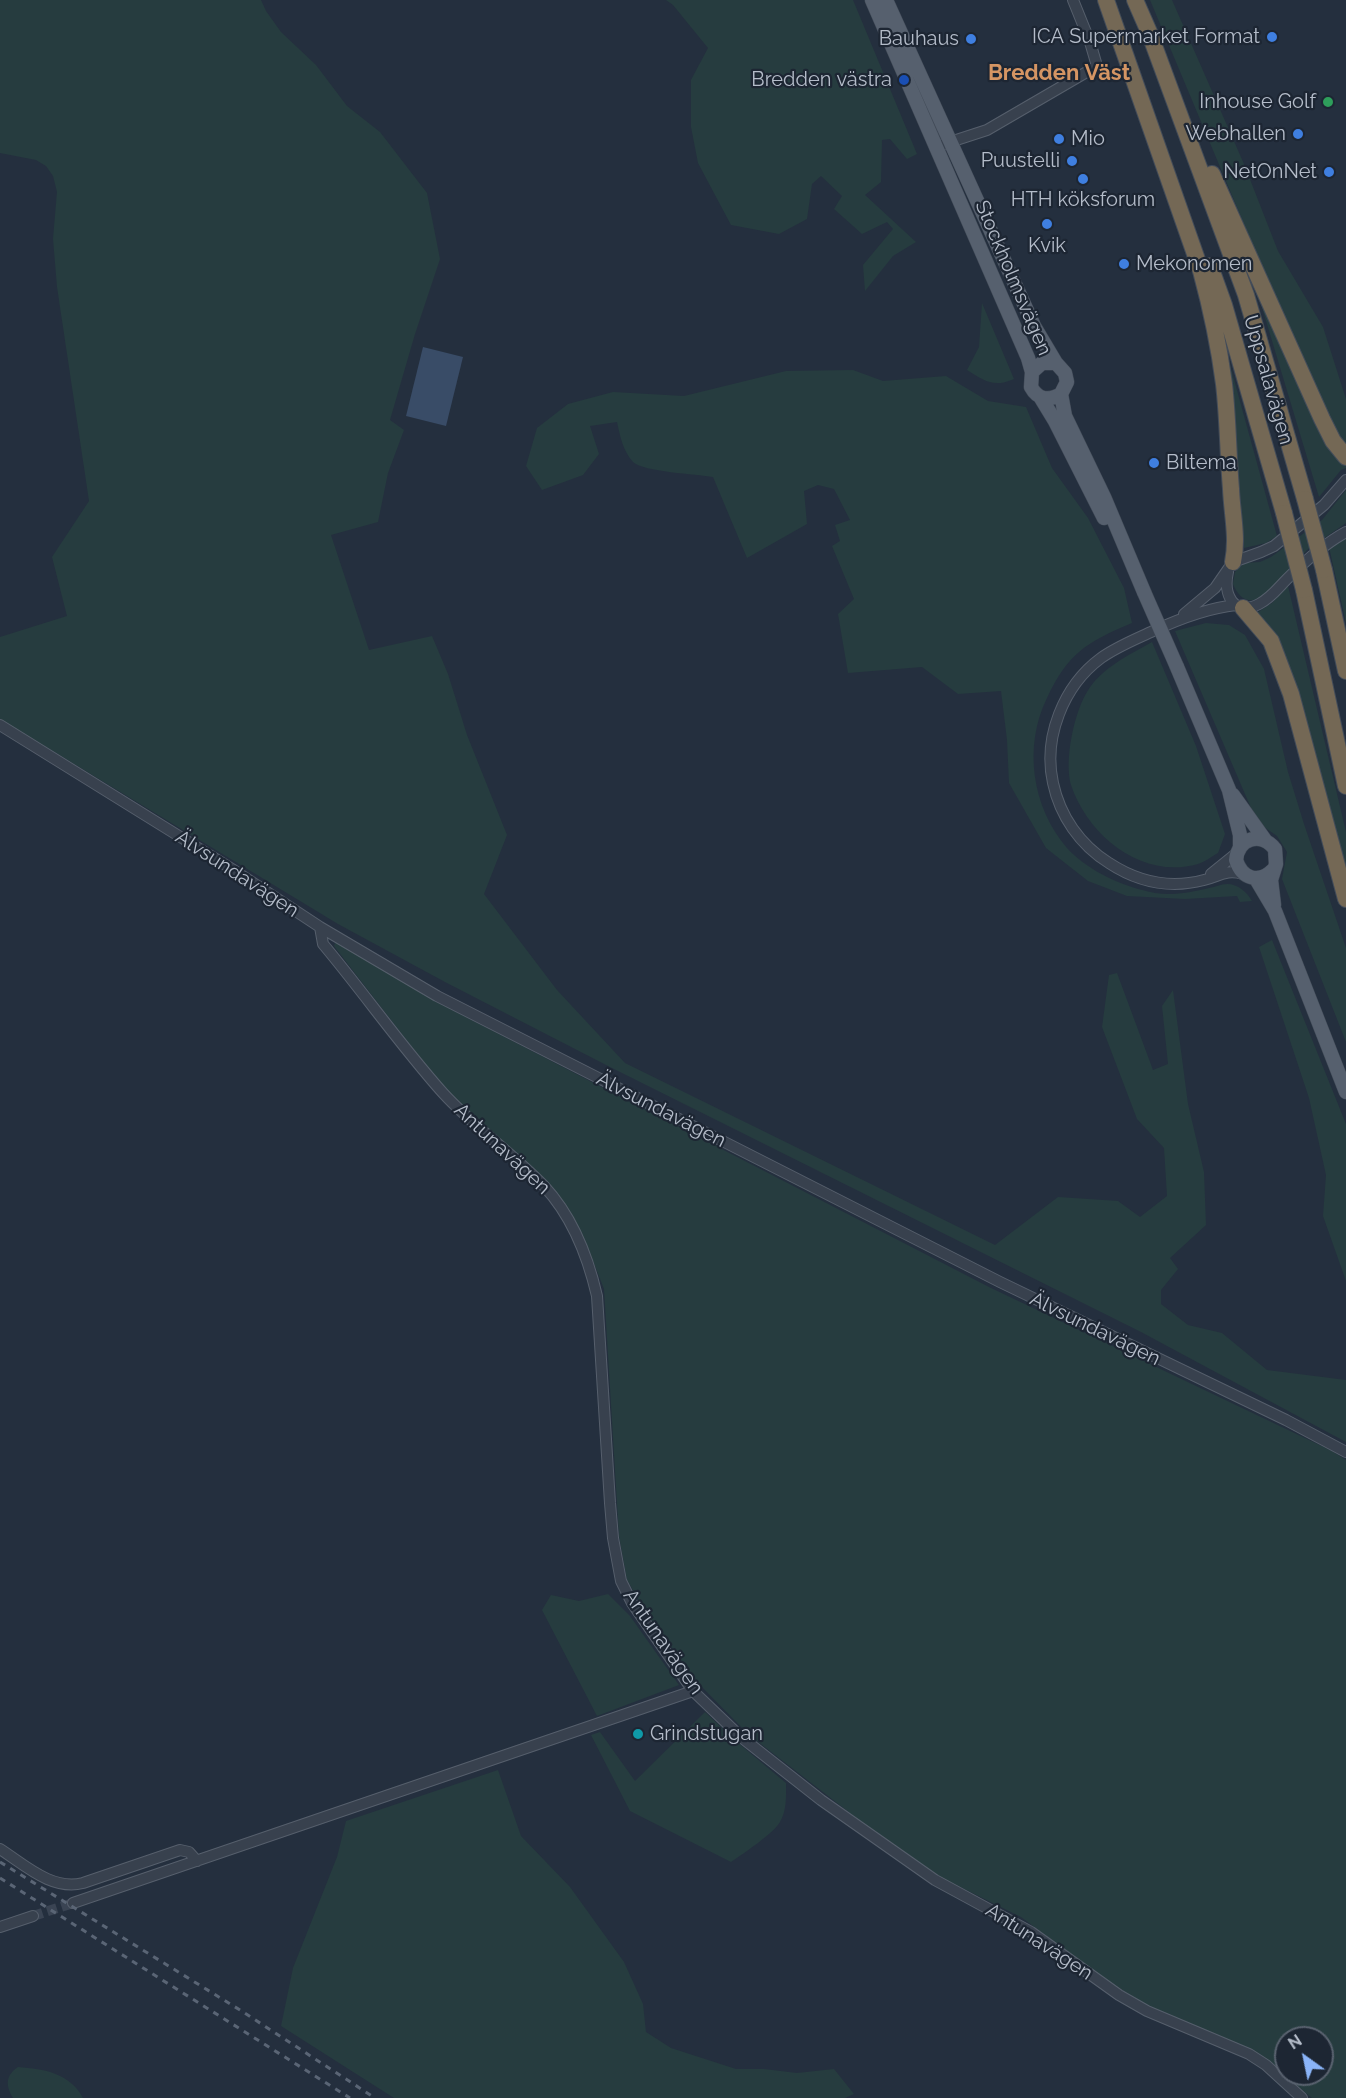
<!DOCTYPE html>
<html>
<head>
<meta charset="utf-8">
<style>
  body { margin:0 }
  #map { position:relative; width:1346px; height:2098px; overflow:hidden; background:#242f3e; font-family:Raleway,sans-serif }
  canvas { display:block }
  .north { position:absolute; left:1274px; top:2026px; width:60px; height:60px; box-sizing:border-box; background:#1d2633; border:2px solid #59626f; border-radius:50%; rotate:327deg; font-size:16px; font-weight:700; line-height:24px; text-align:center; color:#b4bcc9 }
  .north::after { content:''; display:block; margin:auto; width:21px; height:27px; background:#8ab4f8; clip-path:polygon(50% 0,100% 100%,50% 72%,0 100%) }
</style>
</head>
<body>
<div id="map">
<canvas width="1346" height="2098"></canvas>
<div class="north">N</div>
</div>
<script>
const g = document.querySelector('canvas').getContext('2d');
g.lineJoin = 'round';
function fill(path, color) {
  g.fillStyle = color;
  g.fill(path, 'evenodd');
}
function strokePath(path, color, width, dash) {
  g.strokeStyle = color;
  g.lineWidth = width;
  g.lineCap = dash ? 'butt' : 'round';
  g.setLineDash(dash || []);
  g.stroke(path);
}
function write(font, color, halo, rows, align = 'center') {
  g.font = font + ' Raleway,sans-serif';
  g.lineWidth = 4.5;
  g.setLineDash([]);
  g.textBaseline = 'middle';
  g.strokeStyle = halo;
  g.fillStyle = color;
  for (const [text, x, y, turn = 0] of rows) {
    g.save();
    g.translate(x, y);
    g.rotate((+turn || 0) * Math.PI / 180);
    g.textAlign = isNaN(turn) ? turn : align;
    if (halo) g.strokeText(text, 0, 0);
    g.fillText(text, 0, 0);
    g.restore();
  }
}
fill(new Path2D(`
  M0,0H261L266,11L281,32L316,65L347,106L380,132L427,193L440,259L415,334L390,420L404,430L388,473L378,522L331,535L369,650L432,636L448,674L467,735L507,835L484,894L557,990L625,1063L995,1245L1058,1197L1118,1201L1140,1217L1167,1196L1164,1148L1137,1119L1102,1027L1109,975L1117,973L1153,1070L1168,1064L1162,1006L1173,990L1188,1104L1204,1172L1206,1225L1170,1258L1178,1269L1161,1290V1304L1188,1325L1222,1333L1267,1370L1346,1380V1442L1141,1332L610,1067L445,982L338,924L0,719V637L67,616L52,557L89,501L57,287L53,239L57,192L53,176L46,166L36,160L0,153Z
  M666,0H853L917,154L907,159L890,139L882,140L881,182L865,195L916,242L893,256L865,291L863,265L893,229L887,222L862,234L834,209L842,196L821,176L812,184L807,219L779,234L731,225L698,163L691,127V80L708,48L673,5Z
  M1150,0H1172L1244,164L1278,251L1323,327L1346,399V450L1335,431L1275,298Z
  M1254,281L1327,445L1334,456L1346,465V468L1341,470L1319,497Z
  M982,303L1014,379C993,388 985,381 967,370L979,347Z
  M1227,354L1277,536L1266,543L1244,548Z
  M853,370L883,381L946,376L988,401L1026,407L1052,468L1088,518L1124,588L1132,623C1087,642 1068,653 1047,698C1023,747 1032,807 1067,848C1089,872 1124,887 1155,893C1173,896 1192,892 1209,888C1215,887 1221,884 1227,884C1238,884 1247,892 1252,901L1240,902L1237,896L1185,899L1127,896L1088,881L1046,848L1009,783L1007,740L1001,691L958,694L922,667L848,673L838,614L854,599L832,546L840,541L835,525L850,520L834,489L818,485L804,491L807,524L747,558L713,477C696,474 644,472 633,462C623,451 620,436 617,422L590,426L599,454L583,475L542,490L526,466L537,428L568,404L613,392L684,396L786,371Z
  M1346,490V523L1307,550L1268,593C1253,605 1240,602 1233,584L1235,572L1240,567L1245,563L1260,562L1271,557L1322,520Z
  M1346,536V623L1329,547Z
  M1288,586L1346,832V880L1255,614L1272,603Z
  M1206,623L1229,625L1245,635L1264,669L1288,772L1304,824L1346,948V1042L1282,879L1287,852L1277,836L1257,822L1175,631Z
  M1152,642L1196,746L1225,834L1218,853C1212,856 1205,862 1198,864C1142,880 1088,836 1071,785C1064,761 1074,713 1087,692C1101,668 1129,655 1152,642Z
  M336,940L431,999L989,1287L1332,1451L1346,1460V2098H1312L1258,2054L1213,2033L1149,2007L1099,1975L1021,1917L942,1878L859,1820L748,1734L697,1682L646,1612L627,1580L619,1536L604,1289L586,1243L561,1198L542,1177L456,1100L428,1068L334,946ZM1286,2038H1322V2074H1286Z
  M1272,940L1346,1124V1281L1323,1216L1326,1175L1309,1098L1259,947Z
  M608,1594L630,1616L679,1685L597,1716L542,1610L551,1595L579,1601Z
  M705,1712L737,1742L786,1783C786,1796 787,1810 780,1822C773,1834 744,1853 731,1862L630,1811L591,1735L600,1732L635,1781Z
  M498,1770L521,1836L570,1887L624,1962L643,2004L646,2032L671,2048L736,2069H764L797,2073L834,2069L854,2094L845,2098H394L281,2026L293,1968L337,1857L346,1821Z
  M18,2067C44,2069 70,2073 83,2098H13C5,2085 6,2075 18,2067Z`), '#263c3f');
fill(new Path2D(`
  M423,347L463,357L446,426L406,416Z`), '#394c67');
strokePath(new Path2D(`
  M33,1916L73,1903`), '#3a4453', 10, [10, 5]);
const minor = new Path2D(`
  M944,144L987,130L1097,66L1090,42L1073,0
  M1228,572C1223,594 1233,617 1259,604C1271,598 1278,588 1287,579C1305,561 1324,544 1346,532
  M1236,605C1207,608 1179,619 1153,631C1136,639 1116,647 1101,658C1063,686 1043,738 1053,783C1060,816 1080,845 1109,863C1138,882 1170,889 1204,880C1220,876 1226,869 1243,874
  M1184,614L1215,588L1233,562L1261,552L1274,546L1324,505L1346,480
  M0,725L232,869L320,927L437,996L1000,1282L1286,1420L1346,1452
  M1211,874L1237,853
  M320,927L323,944C364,993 401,1046 443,1093C474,1127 512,1153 544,1186C571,1215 588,1257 597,1296L610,1503L613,1538L621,1581L632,1603L693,1691L741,1737L821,1800L935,1880L1031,1932L1119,1995L1147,2011L1249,2054L1266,2065L1302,2098
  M0,1849C25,1865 52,1891 83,1883L180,1850L189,1852L197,1861
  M73,1903L693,1691
  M0,1927L33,1916`);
const major = new Path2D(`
  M872,0L1028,358L1032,372
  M886,0L1034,326L1056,363L1065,373L1067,382L1061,394C1049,401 1038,400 1031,387L1032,372L1042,363H1056
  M1061,394L1065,416L1104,497L1144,592
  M1041,398L1055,421L1104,518
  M1177,667L1229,790L1240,835V847
  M1233,795L1265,840
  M1273,870C1259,884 1242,879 1236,860C1238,838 1261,831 1275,849L1276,864L1271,880L1274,905
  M1256,879L1275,911L1346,1092`);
const highway = new Path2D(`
  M1106,0L1201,271C1211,308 1219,346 1224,384C1228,418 1228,454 1231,489C1232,514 1238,537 1233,562
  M1135,0L1149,32L1246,295L1305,499
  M1212,174L1322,419L1333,441L1346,457
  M1210,266L1224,305L1284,513
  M1324,570L1346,671
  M1304,590L1346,786
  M1243,608L1271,641L1291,694L1346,899`);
strokePath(minor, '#565f6c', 12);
strokePath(major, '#414a57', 15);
strokePath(highway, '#434c59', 18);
strokePath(minor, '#38414e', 10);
strokePath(major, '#56606e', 14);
strokePath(highway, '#746855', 16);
strokePath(new Path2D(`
  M0,1862L240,2010L375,2098
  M0,1878L350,2098`), '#5a6575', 3, [6, 6]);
const majorBridge = new Path2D(`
  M1144,592L1177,667`);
const highwayBridge = new Path2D(`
  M1305,499L1324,570
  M1284,513L1304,590`);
strokePath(majorBridge, '#414a57', 15, []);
strokePath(highwayBridge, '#434c59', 18, []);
strokePath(majorBridge, '#56606e', 14);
strokePath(highwayBridge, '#746855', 16);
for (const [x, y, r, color] of [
  [1272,37,6,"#3f7fe0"],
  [971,39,6,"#3f7fe0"],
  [904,80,6,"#1a4fb4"],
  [1328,102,6,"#2e9e5b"],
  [1298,134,6,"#3f7fe0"],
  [1059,139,6,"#3f7fe0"],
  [1072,161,6,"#3f7fe0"],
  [1329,172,6,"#3f7fe0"],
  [1083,179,6,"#3f7fe0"],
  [1047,224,6,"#3f7fe0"],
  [1124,264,6,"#3f7fe0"],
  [1154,463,6,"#3f7fe0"],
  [638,1734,6,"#0f9aa8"]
]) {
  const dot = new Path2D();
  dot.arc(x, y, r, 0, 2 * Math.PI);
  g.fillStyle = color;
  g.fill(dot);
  strokePath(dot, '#1d2633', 2);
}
write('20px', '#b4bcc9', '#1d2633', [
  ["ICA Supermarket Format",1260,37],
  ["Bauhaus",959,39],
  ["Bredden västra",892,80],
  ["Inhouse Golf",1316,102],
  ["Webhallen",1286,134],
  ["Mio",1071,139,"left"],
  ["Puustelli",1060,161],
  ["NetOnNet",1317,172],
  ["HTH köksforum",1083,200,"center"],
  ["Kvik",1047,246,"center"],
  ["Mekonomen",1136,264,"left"],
  ["Biltema",1166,463,"left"],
  ["Grindstugan",650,1734,"left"]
], 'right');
write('20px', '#b4bcc9', '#1d2633', [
  ["Stockholmsvägen",1013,278,67],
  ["Uppsalavägen",1268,380,74],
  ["Älvsundavägen",237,874,33],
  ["Älvsundavägen",661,1110,27],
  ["Antunavägen",502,1149,43],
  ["Älvsundavägen",1095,1329,26],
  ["Antunavägen",663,1642,55],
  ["Antunavägen",1039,1942,33]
]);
write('bold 22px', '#d59563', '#1d2633', [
  ["Bredden Väst",1059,73]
]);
</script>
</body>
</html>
